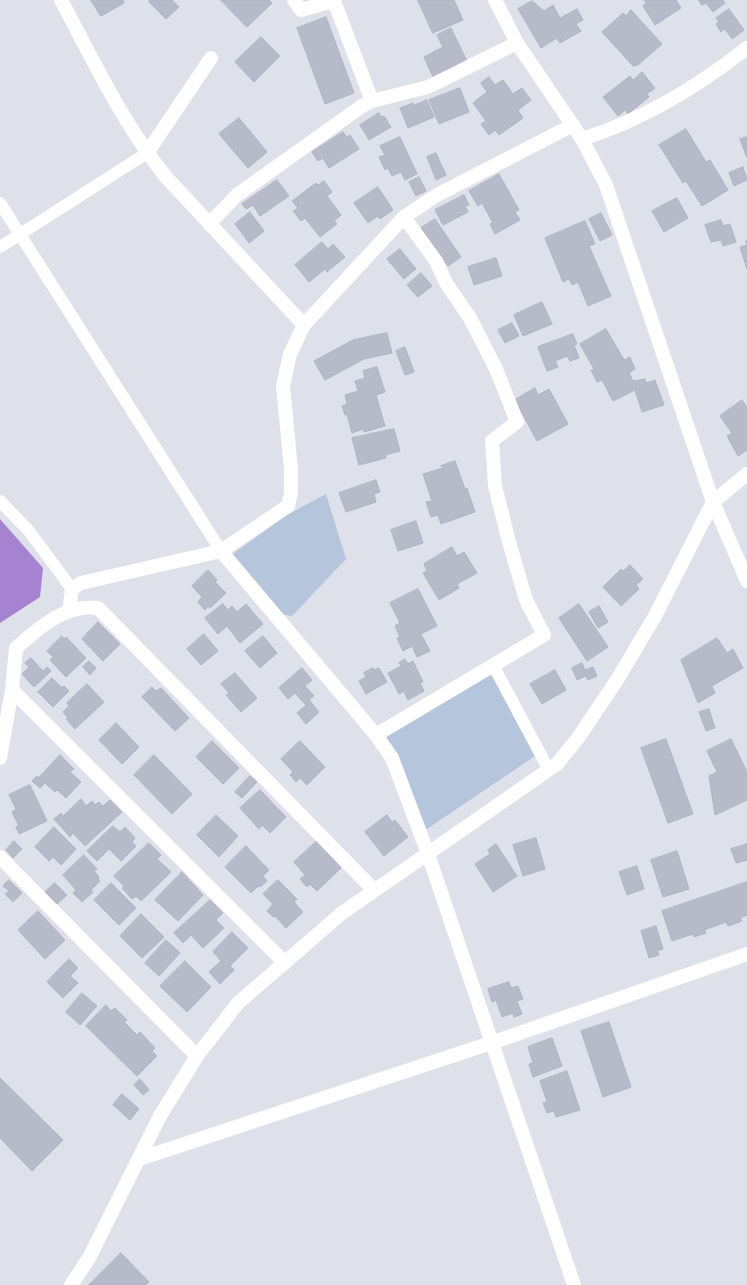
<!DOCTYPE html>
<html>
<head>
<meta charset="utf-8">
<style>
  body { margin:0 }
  canvas { display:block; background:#dee0ea }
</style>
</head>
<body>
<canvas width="747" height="1285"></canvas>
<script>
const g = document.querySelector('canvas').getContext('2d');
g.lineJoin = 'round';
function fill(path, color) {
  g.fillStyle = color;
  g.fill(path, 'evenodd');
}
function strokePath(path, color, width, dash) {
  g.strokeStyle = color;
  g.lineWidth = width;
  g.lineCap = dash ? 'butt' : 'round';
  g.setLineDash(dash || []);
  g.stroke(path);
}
fill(new Path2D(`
  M326,494L346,559L292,616L281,614L230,556L287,515Z
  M491,673L535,756L427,829L421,821L382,735Z`), '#b5c6dc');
fill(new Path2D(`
  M0,519L43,568L40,597L0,623Z`), '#a683d1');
const building = new Path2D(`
  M91,0H123L124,3L101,16Z
  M150,0H172L179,7L166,19L149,2Z
  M221,0H269L272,3L247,27Z
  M418,0H454L463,20L433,33Z
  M644,0H676L681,8L655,25L643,6L646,3Z
  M699,0H723L725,3L713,12L706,3L702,5Z
  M532,1L544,11L553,5L560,18L577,9L583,20L576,24L581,31L560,43L557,38L541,48L518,9Z
  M729,9L744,30L732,39L725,29L721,32L716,24L719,22L716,18Z
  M631,10L662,44L638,65L633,66L602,32L623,13L626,16Z
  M326,17L354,93L325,104L297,28Z
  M451,28L467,61L433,77L424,57L443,47L437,35Z
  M261,37L280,56L254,82L235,62Z
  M642,72L655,88L647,94L649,97L628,114L625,110L618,116L603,97L630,76L633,80Z
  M489,77L495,85L503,80L513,94L522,88L531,100L518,110L523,118L499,135L495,130L489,135L481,124L486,121L473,103L487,92L481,83Z
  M460,88L469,112L439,124L429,100Z
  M427,100L434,117L408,128L400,108L413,103L414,105Z
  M379,113L381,117L384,116L391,127L369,140L360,125Z
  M239,118L267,152L248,168L219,134Z
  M686,129L706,162L710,160L728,190L702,206L686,181L683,183L659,145Z
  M343,132L347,137L350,135L359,149L329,168L323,158L318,161L312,152Z
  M400,137L417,174L405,180L401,172L392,176L388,168L385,170L379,157L385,155L380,146Z
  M747,137V158L740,139Z
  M436,153L446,175L436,180L427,157Z
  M743,167L747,180L734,186L729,173Z
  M499,174L519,210L515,212L520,220L495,234L490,224L493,223L482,203L478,206L469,191Z
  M419,177L426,191L416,196L409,182Z
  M277,180L289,196L260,216L253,205L246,209L242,204Z
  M324,181L332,192L327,196L341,215L334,221L337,224L320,237L305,218L301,221L293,211L298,208L292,201L316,183L318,185Z
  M378,187L393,210L380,219L378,216L368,223L354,203Z
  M464,195L469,205L465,206L468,212L443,225L435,210Z
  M677,198L688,218L664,232L652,211Z
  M250,212L264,231L249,243L235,224Z
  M601,213L612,235L600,241L589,219Z
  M435,219L461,257L448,266L421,228Z
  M721,220L723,226L730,224L736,242L723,246L721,240L711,242L705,225Z
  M585,221L595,244L589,246L611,296L588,306L578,282L572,285L569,279L563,282L545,238Z
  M746,241H747V269L740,247L747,245Z
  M322,242L328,249L333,244L345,257L327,272L325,269L309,282L295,265Z
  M400,249L416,269L404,279L387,259Z
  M496,258L502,276L474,285L468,267Z
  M421,273L432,286L418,297L407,285Z
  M542,302L552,324L523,336L514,315Z
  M512,323L519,336L505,343L498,330Z
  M606,329L624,360L630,357L635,369L629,373L633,381L645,379L646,383L655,380L664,405L642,412L635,390L613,401L602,380L597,382L591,370L594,369L580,344Z
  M387,333L392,353L364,359L325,380L314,361L353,340Z
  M573,334L577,344L574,345L579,358L570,361L567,356L555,361L558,367L547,371L538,347Z
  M405,347L414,372L405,375L396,351Z
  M377,367L385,392L376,395L385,426L364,432L363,429L352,433L347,415H345L342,406L347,404L345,395L358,391L355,381L365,378L363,371Z
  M535,388L538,395L549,389L568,424L537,441L515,400Z
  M742,400L747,407V450L738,456L727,436L732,433L720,416Z
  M394,429L400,451L385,455L386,458L359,465L352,438Z
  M455,461L465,489L467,488L475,512L441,524L438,515L431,517L426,502L432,501L423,474L443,468L441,466Z
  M376,480L380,492L374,494L376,502L346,512L339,493Z
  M416,521L423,543L398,551L391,530Z
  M452,547L457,556L464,552L477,573L457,584L459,588L439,600L423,573L427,571L424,564Z
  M630,565L643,579L636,585L639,589L621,606L603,587L621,569L623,571Z
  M208,570L217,580L215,582L226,593L210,608L208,606L205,610L198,602L202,597L192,586Z
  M418,589L437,626L421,634L430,651L417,657L412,646L403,651L397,638L400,637L395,626L400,623L390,603Z
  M223,604L228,610L232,606L237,612L246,604L263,624L240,643L227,626L218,634L205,618Z
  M579,604L608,647L587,661L559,618Z
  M599,606L608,622L598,628L589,612Z
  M98,622L120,644L103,661L82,639Z
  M204,634L218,651L201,665L187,649Z
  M62,636L64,639L66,637L86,658L66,677L50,660L53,657L47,651Z
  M263,636L277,653L260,668L245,651Z
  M717,638L727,653L733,649L743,668L712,686L715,693L698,703L681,660Z
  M31,658L43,671L47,667L51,671L34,687L22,674L29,667L25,663Z
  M405,659L408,664L413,661L423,682L420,683L424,691L408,700L404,691L399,694L388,673L401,666L399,663Z
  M89,661L96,668L90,675L83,667Z
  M582,663L585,670L593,667L597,676L588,680L586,676L577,680L572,668Z
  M302,668L312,680L305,686L314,696L309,700L319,712L306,724L297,713L306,705L295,693L288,699L279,688Z
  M373,668L374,670L379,668L387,682L366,694L359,681L366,677L364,673Z
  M555,670L566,690L542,704L530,684Z
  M235,673L257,698L241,712L226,695L229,693L221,684Z
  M52,678L62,688L64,686L69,691L53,707L38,692Z
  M87,684L104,702L75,729L66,719L68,718L63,712L69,706L67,703Z
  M152,687L156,691L161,688L189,718L175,731L142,697Z
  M709,709L715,728L706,731L699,712Z
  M116,723L139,747L122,764L99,740Z
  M666,739L693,814L668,823L641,748Z
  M731,739L747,772V800L715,815L709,776L717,772L707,751Z
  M212,741L239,768L223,784L196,757Z
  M300,741L325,767L307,785L300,778L296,782L290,775L293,772L281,759Z
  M60,755L74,769L70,772L81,782L66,798L57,790L55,792L45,783L40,788L32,781L37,776L38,778Z
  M154,755L192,794L172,814L134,775Z
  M250,776L257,782L242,798L235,792Z
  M30,785L47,821L19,834L16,827L19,826L12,812L16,809L9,795Z
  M260,790L286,817L270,833L262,825L259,829L240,808Z
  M81,799L86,806L92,801L95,805L99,802L103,806L110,800L122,812L85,846L73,833L70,837L54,819L61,813L63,816Z
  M216,815L238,836L219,857L197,835Z
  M387,815L392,822L395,820L408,837L384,856L365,832Z
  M113,826L120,832L125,827L135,838L132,842L136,846L121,861L109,849L97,861L87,851Z
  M54,827L76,849L61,865L53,857L49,861L35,847Z
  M536,838L545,869L523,876L513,845Z
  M14,841L22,849L13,858L6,850Z
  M317,841L341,868L317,891L310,884L307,887L300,879L305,875L294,862Z
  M149,843L161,855L157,859L171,872L141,901L136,896L132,899L122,888L124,886L114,876Z
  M496,844L517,876L493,892L475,864L490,854L488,850Z
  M747,844V860L736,863L731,849Z
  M246,846L269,870L263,876L267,881L260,887L258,886L251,893L225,867Z
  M677,851L689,889L663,897L651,860Z
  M84,855L97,869L94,871L99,877L98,879L100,881L91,890L93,892L82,902L73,893L76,890L63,875Z
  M637,866L644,889L627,895L619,872Z
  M182,872L203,895L178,921L155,900Z
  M9,880L22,893L13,902L5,894L9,891L3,886Z
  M278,880L297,899L294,902L303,912L286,928L275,916L273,917L267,911L273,904L263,894Z
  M747,882V915L740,918L742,921L728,926L726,922L704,930L706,933L694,937L693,934L672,941L662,911Z
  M55,883L67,895L57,904L45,892Z
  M111,883L136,908L119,925L94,900Z
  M210,900L223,913L216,920L224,928L203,948L191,935L183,943L174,933Z
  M38,911L65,940L45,959L18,930Z
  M141,914L164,937L142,958L120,936Z
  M656,926L663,949L657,951L659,955L649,958L641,931Z
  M232,932L248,948L230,966L234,970L220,984L209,972L221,961L213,952Z
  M166,940L180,953L159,976L145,963Z
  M69,959L78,968L70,976L78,983L63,998L47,982Z
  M185,961L211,987L187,1012L160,986Z
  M509,982L511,988L518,986L523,999L517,1001L522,1014L514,1017L513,1013L502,1017L496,1000L492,1002L488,989Z
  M82,993L97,1006L80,1025L66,1012Z
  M106,1005L111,1011L115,1008L127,1020L124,1022L137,1035L140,1032L155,1048L152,1051L157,1056L137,1076L86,1026Z
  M609,1022L631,1087L603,1097L581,1031Z
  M552,1038L562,1066L533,1077L529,1064L533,1063L528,1047Z
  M567,1071L580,1110L556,1117L554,1111L547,1113L543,1103L547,1102L540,1081Z
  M0,1078L63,1140L32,1171L0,1138Z
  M140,1079L149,1090L143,1095L134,1085Z
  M122,1094L139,1109L130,1120L113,1105Z
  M121,1253L149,1282L146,1285H89Z`);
fill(building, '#b7bac8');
strokePath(building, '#b0b3c3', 1);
strokePath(new Path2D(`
  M0,203L221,551
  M0,247L147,153
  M0,501L29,531L72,589
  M493,665L549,770`), '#fff', 12);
strokePath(new Path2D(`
  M61,0C93,60 123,124 166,177L304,325
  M294,0L301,10L334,1L372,101
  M582,139C643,120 696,88 747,48
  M147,153L211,58
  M209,224L237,195L362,106L372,101L428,87L517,43
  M221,551L376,735L392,758L428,854L574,1285
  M69,611L72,589L81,583L221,551L288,506L291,493V469L283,386L290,354L304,325L404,217L437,195L573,125
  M12,690L285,963
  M376,735L544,635L526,600L509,542L495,486L492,441L517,422L496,369L470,318L446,283L436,261L404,217
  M0,758L12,690L16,648C38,629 66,603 98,608L374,890
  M0,857L197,1056
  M139,1159L491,1043L747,954`), '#fff', 14);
strokePath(new Path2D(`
  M495,0L517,43L582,139L606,185L713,502L747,581
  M71,1285L89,1258L160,1116L197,1056L238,1003L342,913L557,764L578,738L617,680L655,616L713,502L747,474`), '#fff', 14);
</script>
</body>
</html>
